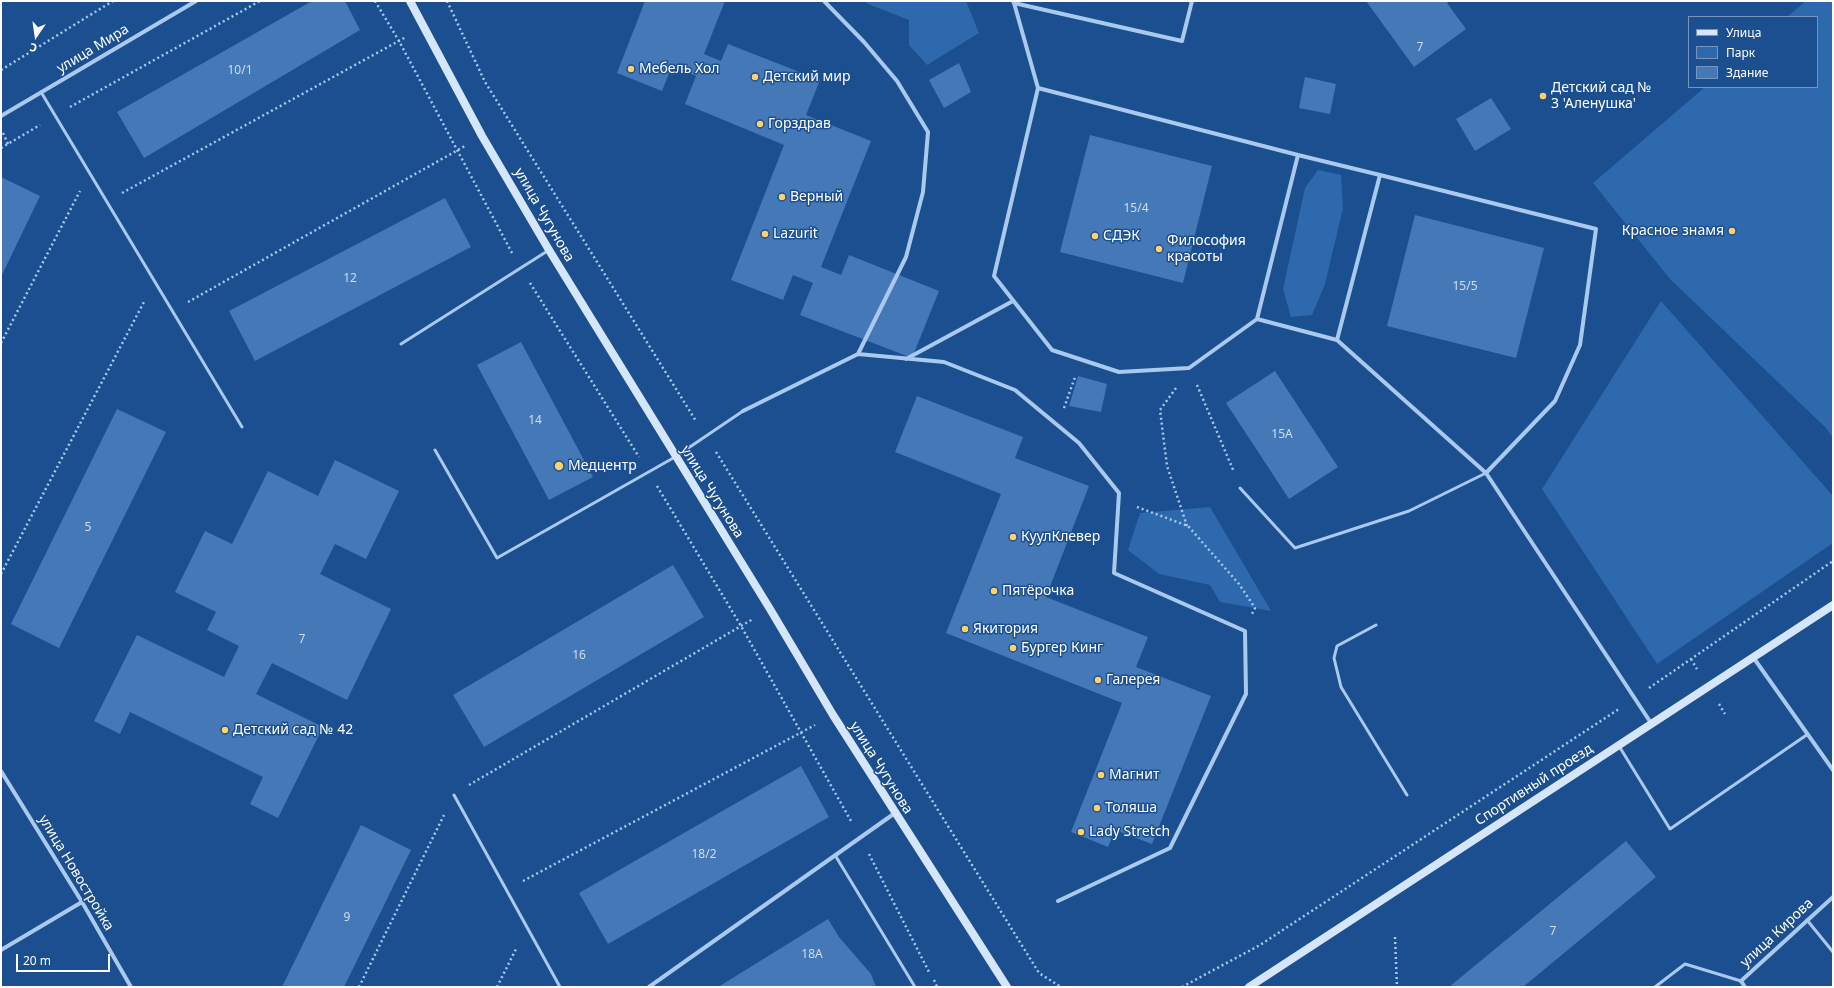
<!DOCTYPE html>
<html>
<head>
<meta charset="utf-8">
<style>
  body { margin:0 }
  #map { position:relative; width:1834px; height:988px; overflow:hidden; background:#1b4f8f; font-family:"Noto Sans",sans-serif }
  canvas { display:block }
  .frame { position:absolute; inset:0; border:2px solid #fff; pointer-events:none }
  .legend { position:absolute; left:1688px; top:16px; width:130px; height:72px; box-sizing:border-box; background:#1b4f8f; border:1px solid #7695bc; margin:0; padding:5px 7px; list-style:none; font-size:12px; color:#fff }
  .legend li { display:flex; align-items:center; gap:8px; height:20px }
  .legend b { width:20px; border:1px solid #7695bc }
  .north { position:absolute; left:16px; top:16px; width:40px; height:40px; -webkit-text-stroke:3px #1b4f8f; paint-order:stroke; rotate:193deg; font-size:11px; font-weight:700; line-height:16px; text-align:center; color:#fff }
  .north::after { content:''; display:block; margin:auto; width:14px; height:18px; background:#fff; clip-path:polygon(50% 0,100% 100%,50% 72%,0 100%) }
  .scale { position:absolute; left:16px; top:954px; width:94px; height:18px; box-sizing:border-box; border:2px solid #fff; border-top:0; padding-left:5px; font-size:12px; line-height:14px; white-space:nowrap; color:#fff; -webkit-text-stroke:3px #1b4f8f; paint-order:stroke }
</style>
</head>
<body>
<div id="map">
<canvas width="1834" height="988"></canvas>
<div class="frame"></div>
<ul class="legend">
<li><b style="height:5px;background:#d6e6fa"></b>Улица</li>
<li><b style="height:11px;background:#2e69ad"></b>Парк</li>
<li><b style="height:11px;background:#4478b7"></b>Здание</li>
</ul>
<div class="north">С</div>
<div class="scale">20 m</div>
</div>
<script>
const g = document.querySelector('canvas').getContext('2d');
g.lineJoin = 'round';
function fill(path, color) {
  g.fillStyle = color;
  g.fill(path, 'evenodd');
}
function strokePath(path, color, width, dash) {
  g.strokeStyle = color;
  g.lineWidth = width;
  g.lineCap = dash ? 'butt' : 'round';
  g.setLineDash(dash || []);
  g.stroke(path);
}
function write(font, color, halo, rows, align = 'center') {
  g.font = font + ' "Noto Sans",sans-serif';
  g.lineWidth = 3;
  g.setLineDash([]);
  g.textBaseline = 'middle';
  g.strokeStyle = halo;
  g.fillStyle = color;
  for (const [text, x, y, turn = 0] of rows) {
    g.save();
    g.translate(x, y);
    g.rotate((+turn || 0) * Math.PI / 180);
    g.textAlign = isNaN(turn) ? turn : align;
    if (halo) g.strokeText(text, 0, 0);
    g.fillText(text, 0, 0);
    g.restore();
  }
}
fill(new Path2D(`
  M866,1H966L979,33L927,65L909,45V20L868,4Z
  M1806,1H1833V438L1826,428L1670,279L1593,183L1705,87H1817V17H1787Z
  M1318,170L1341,175L1343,208L1325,284L1312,315L1291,317L1283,289L1305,188Z
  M1661,301L1833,496V543L1657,664L1542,489Z
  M1210,507L1271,611L1220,602L1210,585L1159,574L1128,550L1140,513Z`), '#2e69ad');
fill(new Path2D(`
  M312,1H345L360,30L144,158L117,112Z
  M645,1H725L704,54L721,61L728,44L820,80L806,115L871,141L821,267L841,275L849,255L939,291L912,358L800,315L813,283L793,275L783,300L731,280L784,145L685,104L696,76L672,66L662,91L617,73Z
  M1366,1H1450L1447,3L1466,29L1414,67Z
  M959,63L971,92L944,108L929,80Z
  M1305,77L1336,84L1330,114L1299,108Z
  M1491,98L1511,129L1475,151L1456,119Z
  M1090,135L1212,166L1183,283L1060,252Z
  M1,177L40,196L1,277Z
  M445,198L471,247L255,361L229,311Z
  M1415,215L1544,248L1516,358L1387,326Z
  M521,342L593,477L549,500L477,365Z
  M1275,371L1338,467L1289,499L1226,403Z
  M1078,376L1107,384L1101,412L1069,406Z
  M917,396L1023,437L1015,458L1089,486L1046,597L1148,637L1136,667L1211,696L1152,844L1115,830L1108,847L1071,832L1122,703L946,633L1001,494L895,452Z
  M117,409L166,432L59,648L11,624Z
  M335,460L399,491L366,559L335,544L320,574L391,609L347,700L272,663L256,694L323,727L278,818L250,804L263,777L130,712L120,734L94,721L137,635L224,677L239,646L207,630L216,612L175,592L205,531L232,544L268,471L318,496Z
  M673,565L704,617L484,747L453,695Z
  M801,766L829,817L608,944L579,893Z
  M361,825L411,850L344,987H282Z
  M1626,841L1656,877L1523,987H1449Z
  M828,919L839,937L871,974L876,987H718Z`), '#4478b7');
strokePath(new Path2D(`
  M375,1L399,41L512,253
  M447,1L485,82L696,421
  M1,70L113,1
  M70,107L260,1
  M3,133L8,144
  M1,148L40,125
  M122,193L406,37
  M530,283L639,457
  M188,302L465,146
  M1,343L80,191
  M1197,385L1234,472
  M1176,388L1160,410L1167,466L1187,526
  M1064,408L1075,377
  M716,452L1039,973L1061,987
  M657,486L741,626L851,821
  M1137,507L1188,526L1239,584L1255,608L1252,614
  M1,574L145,300
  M1691,659L1697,669
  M1649,688L1833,561
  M1719,704L1725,714
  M469,785L753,619
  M869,854L930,974
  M523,881L815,725
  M1395,937L1397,987
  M934,980L937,987
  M359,987L444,815
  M497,987L517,947
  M1182,987L1260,945L1619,709`), '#a9c9ee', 2.5, [2, 3]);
strokePath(new Path2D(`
  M41,92L242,427
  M401,344L549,250
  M435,450L497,558L675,457L743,411
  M1240,488L1295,548L1409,511L1486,473
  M1376,625L1337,646L1334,658L1341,687L1407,795
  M1619,746L1670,829L1808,734
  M454,795L560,987
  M835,855L915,987
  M1807,920L1833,952
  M1655,987L1685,964L1741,981`), '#a9c9ee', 3);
strokePath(new Path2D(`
  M824,1L864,42L897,81L928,132L923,192L906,257L858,354
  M1013,1L1014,3L1182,41L1192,1
  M1014,3L1038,88L994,276L1052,350L1119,372L1189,368L1257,319L1298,155L1038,88
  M1,116L196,1
  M1257,319L1337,340L1380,175L1298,155
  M1337,340L1486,473L1555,401L1580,345L1596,229L1380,175
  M906,359L1013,301
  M743,411L858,354L944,362L1015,390L1079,443L1119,493L1114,573L1245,631L1246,694L1170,848L1058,901
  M1486,473L1651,723
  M1753,657L1833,770
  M1,771L82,902L131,987
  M1,950L82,902
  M649,987L895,813
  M1745,987L1741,981L1833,897`), '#a9c9ee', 4);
strokePath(new Path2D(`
  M410,1L482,136L549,250L770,609L833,715L1007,987
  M1249,987L1833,605`), '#d6e6fa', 8);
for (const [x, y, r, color] of [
  [631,69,4,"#ffd166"],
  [755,77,4,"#ffd166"],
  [1543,96,4,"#ffd166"],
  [760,124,4,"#ffd166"],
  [782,197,4,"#ffd166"],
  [1732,231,4,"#ffd166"],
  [765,234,4,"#ffd166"],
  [1095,236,4,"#ffd166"],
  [1159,249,4,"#ffd166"],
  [559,466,5,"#ffd166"],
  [1013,537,4,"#ffd166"],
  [994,591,4,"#ffd166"],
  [965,629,4,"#ffd166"],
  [1013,648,4,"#ffd166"],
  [1098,680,4,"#ffd166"],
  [225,730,4,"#ffd166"],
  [1101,775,4,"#ffd166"],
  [1097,808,4,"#ffd166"],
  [1081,832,4,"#ffd166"]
]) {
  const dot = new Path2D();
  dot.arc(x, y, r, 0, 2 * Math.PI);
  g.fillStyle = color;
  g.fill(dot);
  strokePath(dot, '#1b4f8f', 1.5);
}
write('12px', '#d0dded', null, [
  ["7",1420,48],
  ["10/1",240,71],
  ["15/4",1136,209],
  ["12",350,279],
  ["15/5",1465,287],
  ["14",535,421],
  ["15А",1282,435],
  ["5",88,528],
  ["7",302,640],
  ["16",579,656],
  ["18/2",704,855],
  ["9",347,918],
  ["7",1553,932],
  ["18А",812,955]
]);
write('14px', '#fff', '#1b4f8f', [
  ["улица Мира",93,49,-31],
  ["улица Чугунова",544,215,60],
  ["улица Чугунова",712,492,58],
  ["улица Чугунова",881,768,58],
  ["Спортивный проезд",1534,785,-33],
  ["улица Новостройка",76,873,59],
  ["улица Кирова",1777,933,-43]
]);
write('14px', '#fff', '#1b4f8f', [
  ["Мебель Хол",639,69],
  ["Детский мир",763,77],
  ["Детский сад №",1551,88],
  ["3 'Аленушка'",1551,104],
  ["Горздрав",768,124],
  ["Верный",790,197],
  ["Красное знамя",1724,231,"right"],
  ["Lazurit",773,234],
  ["СДЭК",1103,236],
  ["Философия",1167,241],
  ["красоты",1167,257],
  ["Медцентр",568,466],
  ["КуулКлевер",1021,537],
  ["Пятёрочка",1002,591],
  ["Якитория",973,629],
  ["Бургер Кинг",1021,648],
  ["Галерея",1106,680],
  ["Детский сад № 42",233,730],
  ["Магнит",1109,775],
  ["Толяша",1105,808],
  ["Lady Stretch",1089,832]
], 'left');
</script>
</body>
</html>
